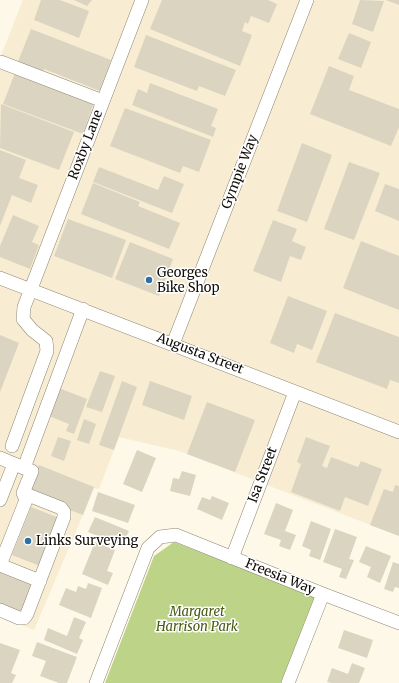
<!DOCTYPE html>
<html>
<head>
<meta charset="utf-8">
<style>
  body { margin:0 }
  canvas { display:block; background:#fef8e8 }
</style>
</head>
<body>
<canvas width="399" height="683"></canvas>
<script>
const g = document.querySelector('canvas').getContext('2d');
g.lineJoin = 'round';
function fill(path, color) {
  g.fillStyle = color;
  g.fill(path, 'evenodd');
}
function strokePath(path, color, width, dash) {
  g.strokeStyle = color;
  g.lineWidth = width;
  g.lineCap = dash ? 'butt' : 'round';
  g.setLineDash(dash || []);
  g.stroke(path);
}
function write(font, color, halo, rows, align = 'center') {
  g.font = font + ' Merriweather,serif';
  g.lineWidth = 3;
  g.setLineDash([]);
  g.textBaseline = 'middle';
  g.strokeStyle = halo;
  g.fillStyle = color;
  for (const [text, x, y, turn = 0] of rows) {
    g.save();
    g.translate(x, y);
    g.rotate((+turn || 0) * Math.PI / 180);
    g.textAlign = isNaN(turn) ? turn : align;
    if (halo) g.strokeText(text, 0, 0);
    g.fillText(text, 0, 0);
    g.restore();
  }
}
fill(new Path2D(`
  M23,0H399V536L179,451L119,437L99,489L94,488L83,515L34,630L0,617V58Z`), '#f8edd2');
fill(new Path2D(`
  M174,542L316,597L282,683H105L154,556Z`), '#bcd388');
fill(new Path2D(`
  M41,0H60L89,11L79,38L34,20Z
  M74,0H92L87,6Z
  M162,0H268L277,4L269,23L251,16L248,24L245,22L242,31L252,35L240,66L150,29Z
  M360,0L384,1L373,32L352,24Z
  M386,0H399V5Z
  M31,29L111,60L100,91L44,69L42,74L17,64Z
  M349,33L371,42L361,68L338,59Z
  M146,35L236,70L225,96L199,86L197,91L134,67Z
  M329,66L354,76L349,90L399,109V127L391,146L310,114Z
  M15,73L94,102L83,134L3,104Z
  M150,83L218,109L211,126L216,128L213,137L132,105L138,89L147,93Z
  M1,104L74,132L59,170L0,148Z
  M125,108L211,140L199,172L183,166L180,173L110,146Z
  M302,143L332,155L307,222L277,211Z
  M0,150L26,160L19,178L38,185L31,203L12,195L0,226Z
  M349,162L380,173L354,240L324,229Z
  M99,167L158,190L164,176L184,184L172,213L93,182Z
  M93,183L140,202L138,206L180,223L169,249L81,214Z
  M385,184L399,189V221L375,211Z
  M13,215L39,226L32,242L39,245L30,269L0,257V246Z
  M68,219L126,240L112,278L54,256Z
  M273,220L297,229L292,241L306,247L301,260L290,256L281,282L253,271Z
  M361,241L399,256V310L343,288Z
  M130,242L173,259L159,296L115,279Z
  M288,296L327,311L312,350L297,344L294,353L270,343Z
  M335,313L399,337V383L390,380L387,389L316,362Z
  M0,335L19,343L0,392Z
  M100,371L115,376L102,412L86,407Z
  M122,381L137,387L114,450L99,445Z
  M150,381L192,396L184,420L142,405Z
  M59,388L87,399L74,434L66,431L69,424L49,416Z
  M207,402L255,420L235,472L187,454Z
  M84,419L96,424L89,444L77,440Z
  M58,437L71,441L64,461L51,456Z
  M306,437L330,446L322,466L327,468L331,457L358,467L361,461L382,469L368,506L345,497L340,511L291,492L301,464L297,462Z
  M137,450L156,458L142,492L123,484Z
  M39,465L94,487L83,515L28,494Z
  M182,471L196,475L190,496L170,491L173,478L179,479Z
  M395,485L399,486V536L370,525L384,489L393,492Z
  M98,492L135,505L128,523L92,511Z
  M212,496L229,503L222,520L197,509L202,497L210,500Z
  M276,503L293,510L285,531L296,535L290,550L279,546L281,540L264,534Z
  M31,507L59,518L40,566L12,555Z
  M95,517L129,531L122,546L88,532Z
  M311,521L331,529L320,560L309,556L311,550L302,546Z
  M335,529L357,537L349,559L354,560L346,579L339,577L342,569L323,562Z
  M95,542L115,550L107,571L113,573L108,585L82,574Z
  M366,546L391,556L380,583L367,577L371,567L359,562Z
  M393,562L399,564V588L395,587L393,592L384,589Z
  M0,571L33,584L21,614L0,605Z
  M88,583L102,588L91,618L59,605L66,588L76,592L78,586L86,589Z
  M74,617L86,622L79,638L83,640L77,654L44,640L48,628L67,636Z
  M344,630L373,640L367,658L338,648Z
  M37,642L77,657L67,683H59L40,676L46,661L32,656Z
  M0,643L20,650L11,673L16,675L12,683H0Z
  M352,663L365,668L359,683H331L327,682L332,668L348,674Z`), '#dbd4c0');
const minor = new Path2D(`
  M1,62L103,101
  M0,278L399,432
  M173,344L307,0
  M12,446L47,351L46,341L32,330L23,319L24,307L142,0
  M0,458L24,468L83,309
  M0,500L14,464
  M232,558L295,392
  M0,565L26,500L23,493L32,471L24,468
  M0,565L40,581
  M0,610L19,618H24L27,614L64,517V512L61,508L23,493
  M96,683L148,548L160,537L176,535L323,594L399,623
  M288,683L323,594`);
strokePath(minor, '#8d8674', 14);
strokePath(minor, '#fff', 13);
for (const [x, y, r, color] of [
  [149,280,4,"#2d70a5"],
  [28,541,4,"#2d70a5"]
]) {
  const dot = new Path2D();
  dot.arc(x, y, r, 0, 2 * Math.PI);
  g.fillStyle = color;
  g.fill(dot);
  strokePath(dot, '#fff', 1.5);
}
write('13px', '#100d07', '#fff', [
  ["Roxby Lane",86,145,-69],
  ["Gympie Way",240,172,-69],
  ["Augusta Street",200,354,21],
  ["Isa Street",263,475,-69],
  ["Freesia Way",280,577,22]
]);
write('13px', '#100d07', '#fff', [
  ["Georges",157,273],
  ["Bike Shop",157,288],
  ["Links Surveying",36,541]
], 'left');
write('italic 13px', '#495a15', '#fff', [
  ["Margaret",197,612],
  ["Harrison Park",197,627]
]);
</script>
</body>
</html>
